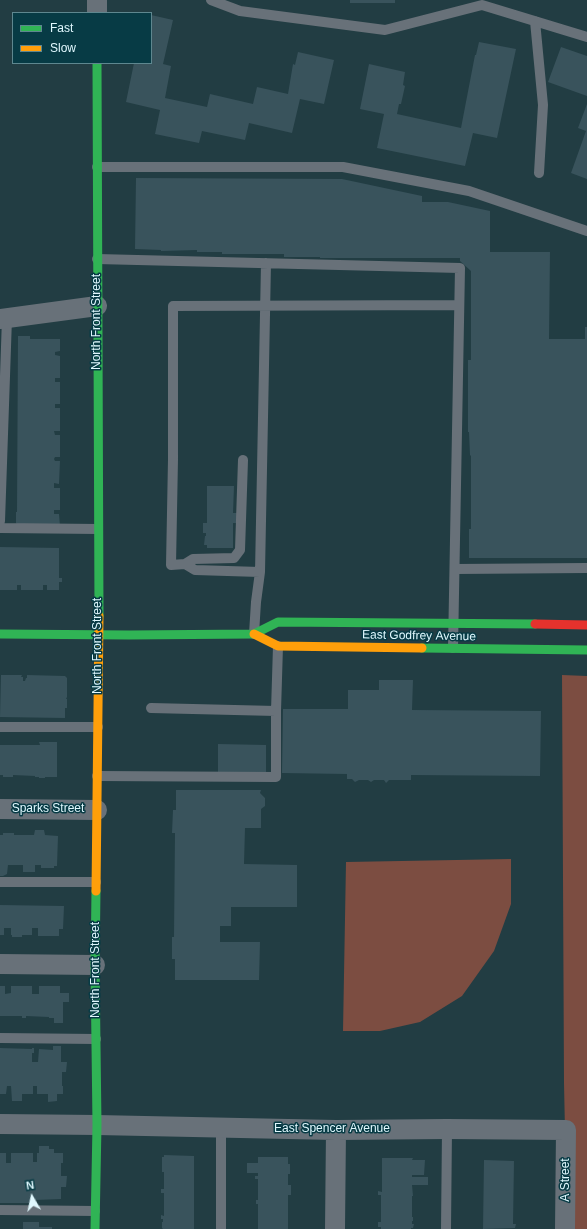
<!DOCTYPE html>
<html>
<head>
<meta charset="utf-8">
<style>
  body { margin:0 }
  #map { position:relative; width:587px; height:1229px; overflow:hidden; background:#223d43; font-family:Arial,sans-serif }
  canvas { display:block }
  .legend { position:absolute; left:12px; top:12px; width:140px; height:52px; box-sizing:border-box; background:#073b45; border:1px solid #5e878f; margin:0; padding:5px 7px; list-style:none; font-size:12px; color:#e0f8fe }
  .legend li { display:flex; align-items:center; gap:8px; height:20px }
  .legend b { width:20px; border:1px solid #5e878f }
  .north { position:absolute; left:12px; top:1177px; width:40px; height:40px; -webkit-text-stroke:3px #073b45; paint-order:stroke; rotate:351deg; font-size:11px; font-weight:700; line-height:16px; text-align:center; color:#e0f8fe }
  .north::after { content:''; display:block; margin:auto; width:14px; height:18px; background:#e0f8fe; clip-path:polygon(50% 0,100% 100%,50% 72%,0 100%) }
</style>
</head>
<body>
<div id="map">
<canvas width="587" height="1229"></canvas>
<ul class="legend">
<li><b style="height:5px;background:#30b455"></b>Fast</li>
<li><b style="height:5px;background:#ff9f0a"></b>Slow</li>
</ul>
<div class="north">N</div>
</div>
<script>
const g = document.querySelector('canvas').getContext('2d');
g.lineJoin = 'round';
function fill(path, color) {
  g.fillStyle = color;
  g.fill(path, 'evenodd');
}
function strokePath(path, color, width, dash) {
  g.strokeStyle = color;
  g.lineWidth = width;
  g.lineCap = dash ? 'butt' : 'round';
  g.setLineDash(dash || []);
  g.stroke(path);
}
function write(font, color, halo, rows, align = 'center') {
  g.font = font + ' Arial,sans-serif';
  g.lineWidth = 3;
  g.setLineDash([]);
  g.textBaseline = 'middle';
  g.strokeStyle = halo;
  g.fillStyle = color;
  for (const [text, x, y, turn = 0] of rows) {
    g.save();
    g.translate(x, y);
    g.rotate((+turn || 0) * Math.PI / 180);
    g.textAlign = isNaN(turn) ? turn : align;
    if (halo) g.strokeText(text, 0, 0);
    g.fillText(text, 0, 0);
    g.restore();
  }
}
fill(new Path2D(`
  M562,675L587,676V1229H567L564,1083Z
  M511,859V904L494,951L462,996L420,1022L380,1031H343L346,862Z`), '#7c4d41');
fill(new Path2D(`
  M350,0H395V3H350Z
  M151,15L173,20L163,64L171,66L165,98L207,107L210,94L253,104L257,87L288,94L293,64L295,65L298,52L334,60L324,104L300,99L292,133L249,123L245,140L202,131L199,143L155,134L160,110L126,102L134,63H151Z
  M479,42L516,49L497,138L473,133L465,166L377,148L384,114L360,109L369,64L405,72L403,85L405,86L401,104H399L397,114L461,128L475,55H476Z
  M561,47L587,56V96L548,82Z
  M587,104V179L571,173L586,131L578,128Z
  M136,178L342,179L422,196V202H448L490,211V252H550L549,339H585V327H587V558H469V529H471V456L470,455L469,432H468V360H471V271L460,261V258H320V257H284V254H222V252H197V250L161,251V250L135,249Z
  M18,336H30V339H60V351L55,352V355L60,356V378H55V382H60V404H55V408H60V431H54L55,435H60V457H55L54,459L55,461H60L59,484L54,483V488H60V510H54V514H59L60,526L17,525L16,523V512H17Z
  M207,486H234L233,513H239L238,523H233V548H207V545H204L205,536H206V533H203V523H207Z
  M0,547L59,548V578H62V582H59V590H47V585H43V590H21V585H17V590H0Z
  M1,675H22L21,677H23V681H25L26,678H27V675L65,676L67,678V697L66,699H67V708H65V718L0,717Z
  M379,680H413L412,710L541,711L540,776L411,775V780H389L386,783L384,780H374L371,782L368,780H359L355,782L352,779H347V774L282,773L283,709H348V690H379Z
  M39,742H57V777H45V778H39V777H35V776L13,775V777H3V775H0V745H40Z
  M218,744L266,745V775H218Z
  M176,790H261L260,793L265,798V806L261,809V828H245L244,864L297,865V907H231V926H220V942H260L259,980H175V959H172V937H174L175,833H172L173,810H176Z
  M35,830H44L45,835L58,836L57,866H54V868H41V865H35V872H23V865H8L7,874L3,876H0V835H3V833H14V835H34Z
  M0,905L64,906L63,929H59V936H38V928H32V935H22V937H12V935H11V928H4V935H0Z
  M0,986H5V994L11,993V986H32V994H39V986H60V993H69V1002H63V1023H54V1018H49V1017L26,1016V1018H22V1016H0Z
  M53,1046H61V1062H67L66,1072H62V1086H63V1094H57V1101L48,1102V1094H37V1086H33V1094H22V1101H12L11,1086H7L6,1094H0V1048L32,1049V1048H34V1053H32V1062H38L39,1049L53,1050Z
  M39,1146H49V1149H54V1153H63V1163H61V1176H67L66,1187H61V1199L35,1200V1203H0V1153H6V1163H11V1153H33V1162H37V1153H39Z
  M164,1155L194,1156V1229H163L162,1228V1222H163V1219H161V1215L164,1216V1193H161V1189H164V1172H162V1157H164Z
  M258,1157H288V1164H290V1174H288V1185H291V1195H288V1229H258V1204H256V1200H258V1179H255V1176H258V1173H247V1163H258Z
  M382,1158H413L412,1160H425L424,1175H412V1177H428V1185H412L413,1196H412V1217H413V1221H412V1224H414L413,1228H411V1229H381V1227H378V1222H381V1195H378V1191L382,1192Z
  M484,1160L514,1161L513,1224H516L515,1228L483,1229Z
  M23,1222H39V1227H52V1229H23Z`), '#39535c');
strokePath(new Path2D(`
  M211,0L240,11L385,30L482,5L587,37
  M535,21L543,105L539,173
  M97,167H343L469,191L587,231
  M97,259L460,268L453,648
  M243,460L240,550L234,558L193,559L185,564L171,565L173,459V306L459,305
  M0,521L7,318
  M0,528L98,529
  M185,564L195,570L260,572
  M455,569L587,568
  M254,634L256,602L260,572L266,263
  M151,708L276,711L278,646
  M0,727H98
  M97,776L276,777V711
  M0,882H96
  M0,1038L96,1039
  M0,1210L95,1211
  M221,1229V1127
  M446,1229L447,1129`), '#687179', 10);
strokePath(new Path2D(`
  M97,0V13
  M0,319L97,306
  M0,809L97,810
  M0,964L95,965
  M0,1124L97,1125L336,1130L447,1129L566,1130L565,1229
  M335,1229L336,1130`), '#687179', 20);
strokePath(new Path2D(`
  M97,63L99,616
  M0,634L129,635L254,634L278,622L535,624
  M422,648L587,650
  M95,1229L97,1125L95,965L96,891`), '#30b455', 9);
strokePath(new Path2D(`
  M254,634L278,646L422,648
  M96,891L99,616`), '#ff9f0a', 9);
strokePath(new Path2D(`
  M535,624L587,625`), '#e5322d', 9);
write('12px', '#e0f8fe', '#073b45', [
  ["North Front Street",97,322,-90],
  ["East Godfrey Avenue",419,636,1],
  ["North Front Street",98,646,-90],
  ["Sparks Street",48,809],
  ["North Front Street",96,970,-90],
  ["East Spencer Avenue",332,1129],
  ["A Street",566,1180,-90]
]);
</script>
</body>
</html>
